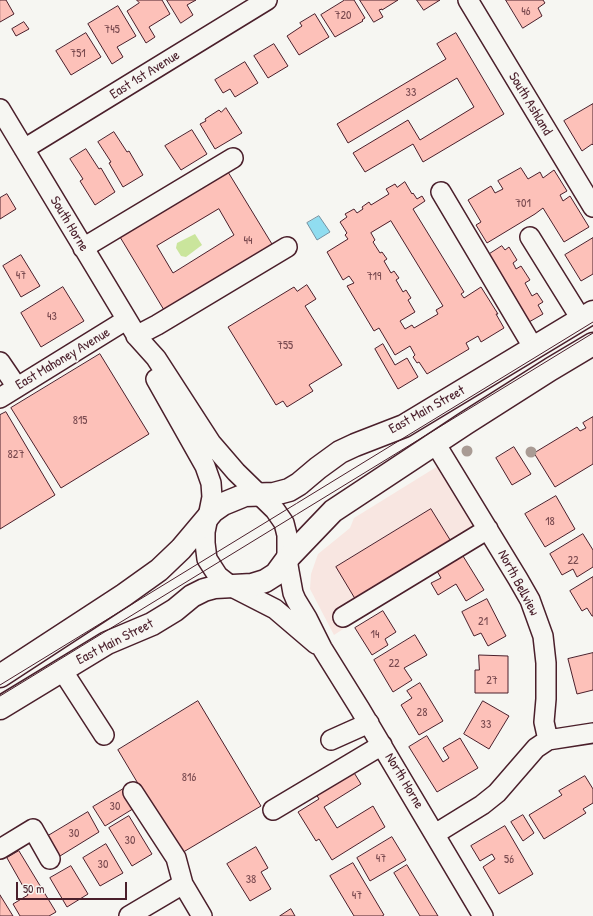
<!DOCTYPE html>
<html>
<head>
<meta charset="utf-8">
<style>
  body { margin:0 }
  #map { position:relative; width:593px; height:916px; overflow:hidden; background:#f6f6f2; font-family:"Patrick Hand",sans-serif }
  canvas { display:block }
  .scale { position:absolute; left:16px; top:882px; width:111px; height:18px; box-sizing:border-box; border:2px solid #4a1f2b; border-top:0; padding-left:5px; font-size:12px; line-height:14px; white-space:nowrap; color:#4a1f2b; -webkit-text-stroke:3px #f6f6f2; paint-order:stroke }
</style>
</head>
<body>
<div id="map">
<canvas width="593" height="916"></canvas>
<div class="scale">50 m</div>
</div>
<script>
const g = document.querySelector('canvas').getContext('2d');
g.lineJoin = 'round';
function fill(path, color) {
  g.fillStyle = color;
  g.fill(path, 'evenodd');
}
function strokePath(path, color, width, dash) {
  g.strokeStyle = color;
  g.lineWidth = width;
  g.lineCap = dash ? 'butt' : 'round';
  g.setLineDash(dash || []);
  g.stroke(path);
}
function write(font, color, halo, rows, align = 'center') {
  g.font = font + ' "Patrick Hand",sans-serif';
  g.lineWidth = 4;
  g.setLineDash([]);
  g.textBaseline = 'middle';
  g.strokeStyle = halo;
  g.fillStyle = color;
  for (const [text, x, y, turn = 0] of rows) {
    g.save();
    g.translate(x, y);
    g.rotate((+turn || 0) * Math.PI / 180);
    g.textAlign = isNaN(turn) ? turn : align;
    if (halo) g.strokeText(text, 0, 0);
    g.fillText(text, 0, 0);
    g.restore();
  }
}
fill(new Path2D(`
  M438,466L482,539L334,635L310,589L311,574L318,554L350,528L354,518Z`), '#f8e6e1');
fill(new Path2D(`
  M195,234L202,245L186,257L181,256L176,248L177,243Z`), '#cae59c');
const water = new Path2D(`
  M319,216L330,232L317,240L307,223Z`);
fill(water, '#90ddf0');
strokePath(water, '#7491a1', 1);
const building = new Path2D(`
  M0,0H6L14,14L0,22Z
  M137,0H162L170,14L149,27L155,37L146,43L127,11L139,3Z
  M167,0H196L187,5L193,15L181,23Z
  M345,0H354L365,18L362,20L363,21L335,37L321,15Z
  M360,0H398L382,10V9L379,10L383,17L374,22Z
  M417,0H440L424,10Z
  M506,0H543L545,3L538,8L542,16L523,28Z
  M118,6L136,36L117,47L123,57L112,64L88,24Z
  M315,14L329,37L299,55L287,36L302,26L300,23Z
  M24,22L29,29L16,36L12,29Z
  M86,33L101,57L71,75L56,51Z
  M456,33L504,114L423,162L413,144L365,172L353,153L408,120L420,140L474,107L457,78L348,143L337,124L446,59L437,44Z
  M274,44L288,66L268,78L254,56Z
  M245,62L258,83L235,97L230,89L223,93L215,80Z
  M593,104V145L592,144L582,151L564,121Z
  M226,108L242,133L215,149L200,124L206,121L205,119L219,110L221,112Z
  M192,130L207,154L181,170L165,146Z
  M114,132L127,152L129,151L143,175L123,187L109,163L111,162L98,142Z
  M86,149L99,169L101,168L115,192L95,205L80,181L83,179L70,159Z
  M225,167L275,249L167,315L117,232ZM219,209L234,235L173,273L157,246Z
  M521,168L528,179L540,172L543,178L554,170L567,191L560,195L563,201L570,196L589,227L564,242L543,208L535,214L487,243L476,225L481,222L468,200L491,186L495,193L503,189L498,181Z
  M405,182L412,194L413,193L417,199L422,196L425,201L413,209L464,292L461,294L464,298L481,287L498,314H496L504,328L481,342L478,336L466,343L469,349L427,374L419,362L417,363L413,357L415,355L410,346L395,355L379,328L374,331L347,286L354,283L349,276L343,280L327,252L348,239L345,235L347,233L340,222L347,217L345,214L354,209L357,213L363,209L362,207L369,202L371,205L389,194L386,189L395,184L397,187ZM391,221L443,306L436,310L438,314L414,328L412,325L405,329L400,321L415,312L408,300L411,298L406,290L403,292L396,280L399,278L394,271L391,273L384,261L387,259L382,252L380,253L373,242L375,240L371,233Z
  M7,194L16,209L0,219V198Z
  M593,238V274L581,281L565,255Z
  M502,246L505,250L509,247L517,260L513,263L516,269L521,266L530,280L525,283L532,296L537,293L543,302L538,305L543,314L529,322L488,255Z
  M21,255L40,286L21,297L3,266Z
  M307,285L316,299L305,306L342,365L309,385L313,391L287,407L283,401L276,405L228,327L294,287L297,291Z
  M63,287L84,321L41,347L21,313Z
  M383,344L395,365L407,358L418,377L398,389L375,349Z
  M100,354L149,434L61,488L11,408Z
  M6,412L55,495L0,529V415Z
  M593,417V464L555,487L534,453L577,427L580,431L586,428L583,423Z
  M514,447L531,474L512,485L496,458Z
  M556,496L575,529L545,547L525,514Z
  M431,509L452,543L357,602L336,567Z
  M583,534L593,550V567L577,577L573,569L562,575L550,554Z
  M463,556L484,590L466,601L456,584L438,595L431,583L441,578L437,571Z
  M593,577V616H592L587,608L582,611L570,591Z
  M487,599L506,636L488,646L481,633L474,636L462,612Z
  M383,611L396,632L385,639L388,645L372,655L355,628Z
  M415,635L427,655L404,668L412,680L393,692L374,660Z
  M593,653V690L577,694L568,659Z
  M479,655L508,656V693H475V670H479Z
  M420,683L443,721L419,735L401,705L412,698L407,691Z
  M198,701L261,806L180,854L118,750Z
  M483,701L509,716L489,749L464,734Z
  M427,736L443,762L449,758L443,748L460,738L478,768L437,792L409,747Z
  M353,771L361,784L324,807L337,828L373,806L385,827L332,860L319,839L316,841L298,812L319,799L316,794Z
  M585,776L593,789V803L583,809L586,813L544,839L529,815L562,795L559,791Z
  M125,788L136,807L105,826L93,807Z
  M88,812L99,832L60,856L48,836Z
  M523,815L534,833L523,841L511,822Z
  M129,816L152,854L132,866L109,828Z
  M505,826L533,874L499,894L483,867L495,859L492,854L480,861L471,846Z
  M392,837L406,860L370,881L357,858Z
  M106,844L123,873L100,886L83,858Z
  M256,847L268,868L261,872L271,889L250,901L227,864Z
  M19,851L56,912L49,916H20L13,904L28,895L7,858Z
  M353,863L384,915L382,916H354L330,876Z
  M407,865L438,916H420L394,873Z
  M71,866L88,894L67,907L50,878Z
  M0,895L13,916H0Z
  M291,909L295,916H280Z`);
fill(building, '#fdc1b9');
strokePath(building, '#4a1f2b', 1);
const minor = new Path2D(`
  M468,0L593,207
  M0,109L138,338L156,358L211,443L236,472L275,510L284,523L287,535V559L289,571L293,593L296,600L307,618L322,648L360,709L483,916
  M24,149L267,0
  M441,192L533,347
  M530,237L581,319
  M83,248L233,158
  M136,336L157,325L287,247
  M0,362L17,387
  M156,379L205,466L211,483L212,497L205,532V543L207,559L218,576L232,587L275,609L316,644
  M0,398L126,320
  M435,443L518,579L530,600L543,636L546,663V699L544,722L548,740
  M343,617L488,529
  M62,670L104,735
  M331,740L369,723
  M133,792L176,858L183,884
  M273,810L382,745
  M435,834L482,805L497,793L536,748L548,740L593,733
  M0,849L33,829L50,859
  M129,916L183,884L202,916`);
const major = new Path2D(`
  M0,676L124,595L159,570L181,549L213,511L223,504L245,495L274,494L289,490L299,484L318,468L340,452L355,445L404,426L593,312
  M0,708L107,643L152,624L175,610L192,596L204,590L215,587L252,585L265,581L276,574L287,559L333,511L466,423L551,369L593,344`);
strokePath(minor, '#4a1f2b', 22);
strokePath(major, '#4a1f2b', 25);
strokePath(minor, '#f6f6f2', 19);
strokePath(major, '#f6f6f2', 22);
strokePath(new Path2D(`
  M0,685L593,322
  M0,696L593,333`), '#4a1f2b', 1);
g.fillStyle = '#a99b94';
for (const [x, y] of [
  [467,451],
  [531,452]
]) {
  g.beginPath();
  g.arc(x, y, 5.5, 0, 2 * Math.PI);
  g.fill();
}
write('12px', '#77484e', null, [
  ["46",526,12],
  ["720",343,16],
  ["745",112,30],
  ["751",78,54],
  ["33",411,93],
  ["701",523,204],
  ["44",248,241],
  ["47",21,276],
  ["719",374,277],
  ["43",52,317],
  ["755",285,346],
  ["815",80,421],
  ["827",16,455],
  ["18",550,522],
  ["22",573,561],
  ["21",483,622],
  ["14",375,635],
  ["22",394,664],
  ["27",492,681],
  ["28",422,713],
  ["33",486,725],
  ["816",189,778],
  ["30",115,807],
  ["30",74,834],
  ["30",130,841],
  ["47",381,859],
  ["56",509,860],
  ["30",103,865],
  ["38",251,880],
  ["47",357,896]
]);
write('14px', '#4a1f2b', '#f6f6f2', [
  ["East 1st Avenue",145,75,-32],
  ["South Ashland",530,104,59],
  ["South Horne",69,224,59],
  ["East Mahoney Avenue",63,359,-31],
  ["East Main Street",427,410,-29],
  ["North Bellview",518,583,62],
  ["East Main Street",115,642,-27],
  ["North Horne",404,781,59]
]);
</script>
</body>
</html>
